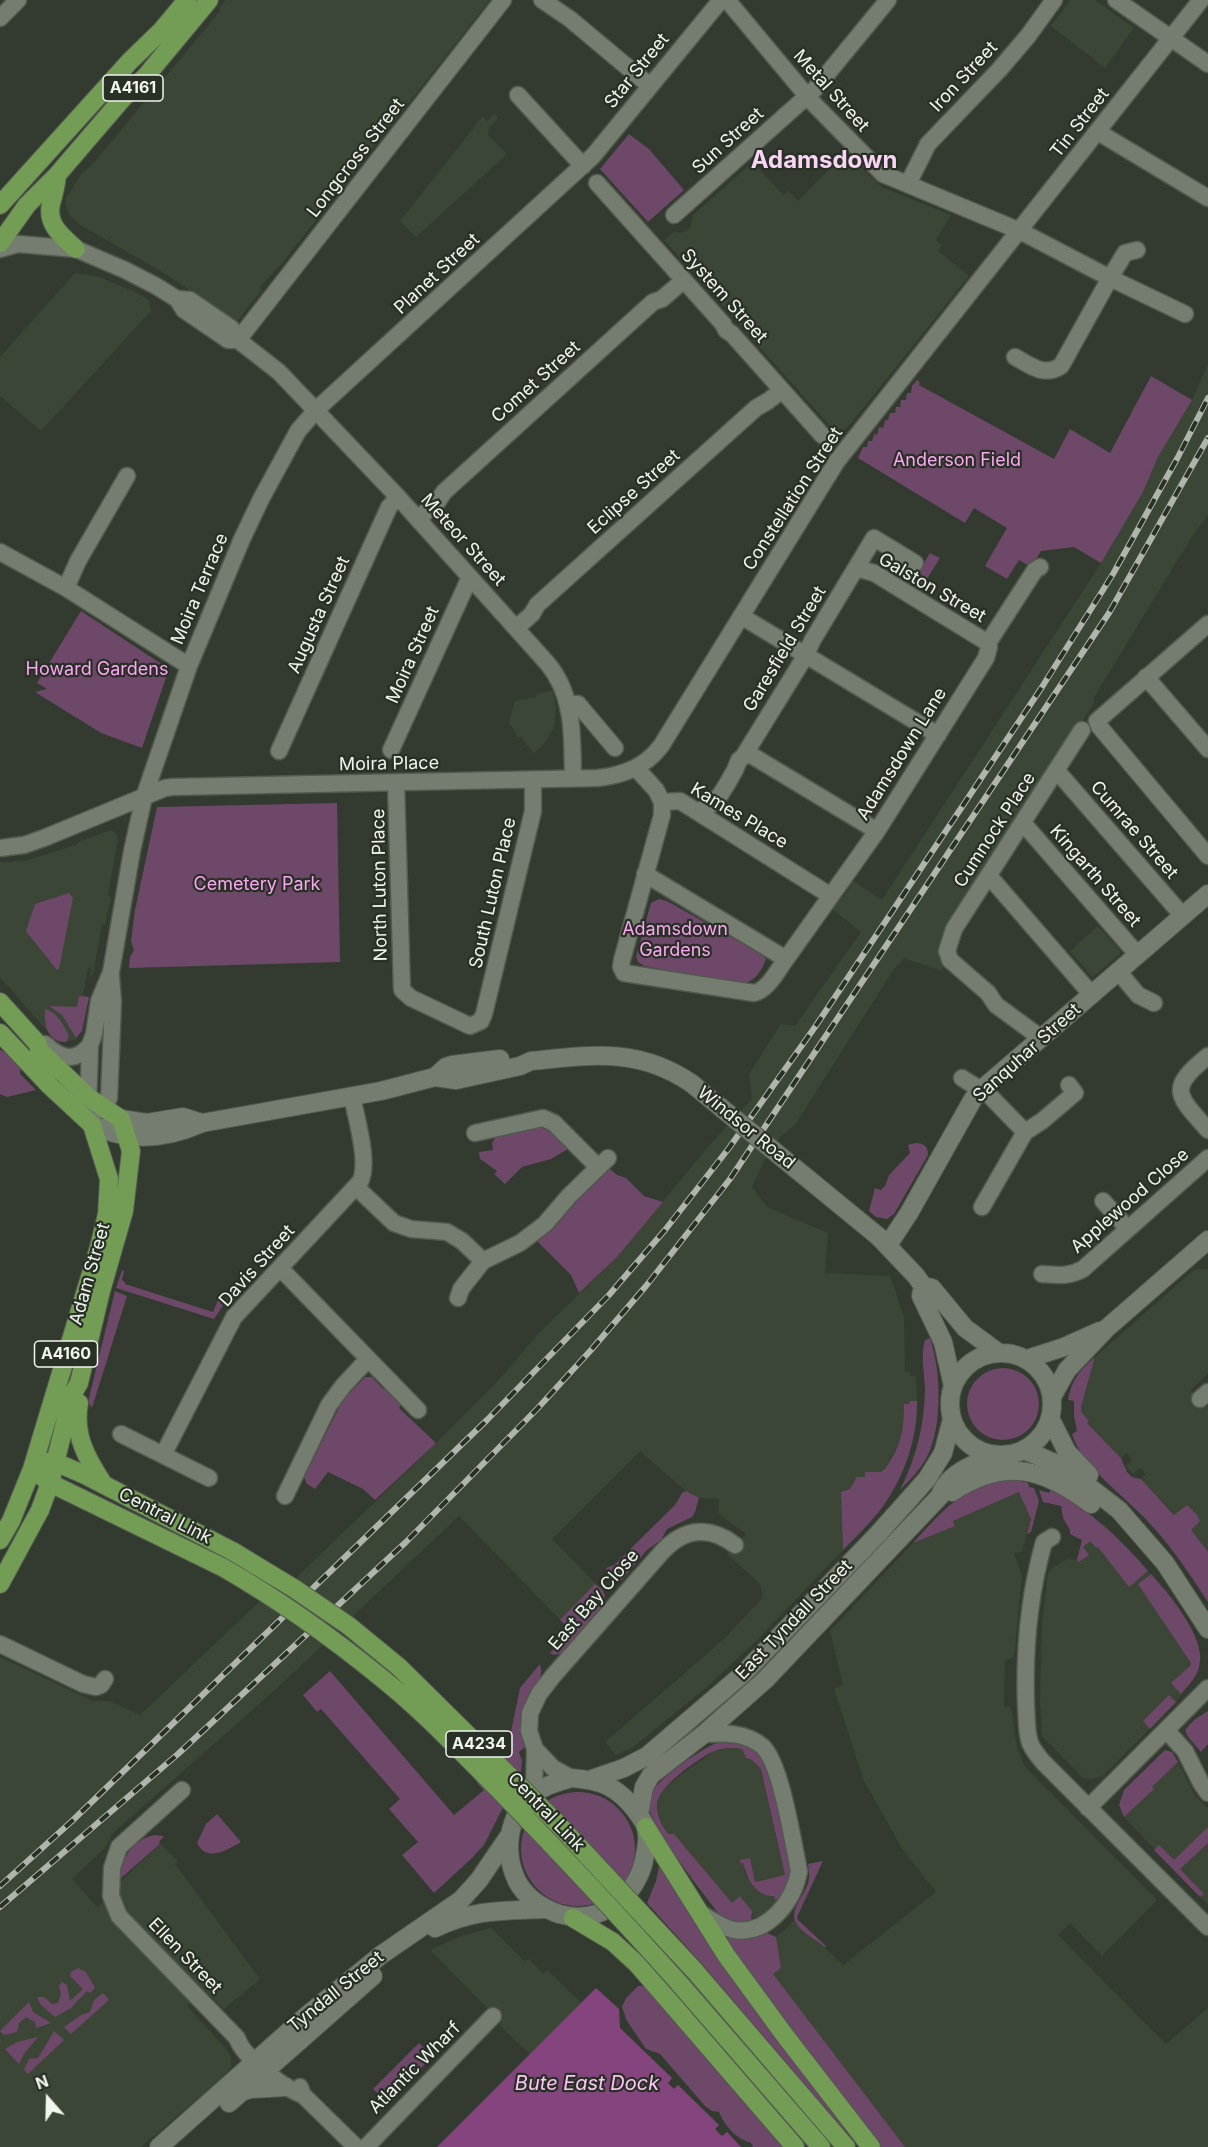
<!DOCTYPE html>
<html>
<head>
<meta charset="utf-8">
<style>
  body { margin:0 }
  #map { position:relative; width:1208px; height:2147px; overflow:hidden; background:#333a2f; font-family:Inter,sans-serif }
  canvas { display:block }
  .north { position:absolute; left:18px; top:2069px; width:60px; height:60px; -webkit-text-stroke:4px #293026; paint-order:stroke; rotate:340deg; font-size:16px; font-weight:700; line-height:24px; text-align:center; color:#f0f5ee }
  .north::after { content:''; display:block; margin:auto; width:21px; height:27px; background:#f0f5ee; clip-path:polygon(50% 0,100% 100%,50% 72%,0 100%) }
</style>
</head>
<body>
<div id="map">
<canvas width="1208" height="2147"></canvas>
<div class="north">N</div>
</div>
<script>
const g = document.querySelector('canvas').getContext('2d');
g.lineJoin = 'round';
function fill(path, color) {
  g.fillStyle = color;
  g.fill(path, 'evenodd');
}
function strokePath(path, color, width, dash) {
  g.strokeStyle = color;
  g.lineWidth = width;
  g.lineCap = dash ? 'butt' : 'round';
  g.setLineDash(dash || []);
  g.stroke(path);
}
function write(font, color, halo, rows, align = 'center') {
  g.font = font + ' Inter,sans-serif';
  g.lineWidth = 4.5;
  g.setLineDash([]);
  g.textBaseline = 'middle';
  g.strokeStyle = halo;
  g.fillStyle = color;
  for (const [text, x, y, turn = 0] of rows) {
    g.save();
    g.translate(x, y);
    g.rotate((+turn || 0) * Math.PI / 180);
    g.textAlign = isNaN(turn) ? turn : align;
    if (halo) g.strokeText(text, 0, 0);
    g.fillText(text, 0, 0);
    g.restore();
  }
}
fill(new Path2D(`
  M226,0H490L282,263L260,287L262,290L237,321L159,270L82,226L70,216L66,206V198L82,173L92,165L220,11V7Z
  M1070,0H1095L1134,28L1105,68L1051,26Z
  M494,114L498,118L489,128L488,135L507,154L416,237L400,221L483,116L487,121Z
  M845,153L882,187L951,215L936,240L942,245L938,251L969,276L851,423L842,433L838,435L664,240L674,232L683,233L690,228L693,215L753,162L783,195L788,191L798,201Z
  M75,273L99,277L133,291L149,300L151,311L41,431L0,396V357Z
  M1208,364V515L1193,535L1093,699L1095,701L1040,791L950,928L945,965L941,971L904,958L892,972L795,1125L780,1137L764,1161L752,1187L767,1207L828,1233L825,1273L890,1276L904,1317L905,1372H910V1376H916L917,1401H910V1404H904V1429L900,1441L885,1469L873,1482L842,1502L843,1550L757,1640L708,1686L647,1736L633,1747L616,1755L605,1742L724,1639L763,1597L760,1584L727,1554L746,1534L720,1515L718,1509L719,1499L699,1498L686,1491L640,1451L552,1539L604,1592L571,1631L459,1516L352,1617L296,1578L436,1443L497,1382L539,1333L617,1257L707,1148L752,1099L749,1074L781,1024L795,1026L861,932L832,909L849,889L848,888L853,881L882,900L1101,563L1143,492L1158,457L1192,400Z
  M553,690L556,707L554,728L546,741L534,754L521,737H518L509,722L515,701L536,697V694Z
  M111,830L116,834L118,839L108,895L111,897L105,924H102L93,975H90L91,969L88,968L83,995L89,997L82,1031L75,1040L63,1042L54,1039L0,977V862L26,861L78,844V842Z
  M1098,926L1120,950V954L1094,976H1091L1070,951Z
  M1199,1269H1208V1373L1191,1390L1208,1407V1557L1179,1519L1141,1479L1146,1474L1140,1468L1133,1474L1126,1466L1132,1460L1127,1453L1121,1458L1087,1423L1089,1421L1082,1413L1081,1407L1095,1357L1194,1270Z
  M1020,1491L1031,1519L1022,1552L1014,1553L1022,1576L1014,1657L1005,1660L1004,1697V1707H1011L1017,1748L1024,1765L1034,1776L1157,1900L1102,1956L1070,1923L1058,1935L1166,2044L1208,2008V2147H905L755,1951L786,1929L798,1916V1920L826,1946L825,1948L843,1965L936,1892L903,1850L864,1781L834,1689L843,1685L830,1631L913,1543L954,1526L953,1521Z
  M1104,1524L1167,1592L1185,1618L1198,1646L1201,1657L1197,1673L1176,1702L1112,1767L1102,1776L1092,1779L1083,1778L1042,1736L1040,1700L1042,1624L1048,1573L1052,1568L1067,1559L1077,1560L1082,1540Z
  M260,1601L323,1645L267,1697L112,1834L107,1846L72,1879L98,1908L121,1881L160,1844L178,1861L175,1864L260,1979L224,2009L206,1991L187,2006L226,2049L231,2057V2067L224,2076L141,2147H0V1657L93,1701H110L140,1715Z
  M729,1748L742,1749L746,1758L752,1760L761,1769L785,1875L755,1882L750,1859L741,1863L743,1862L746,1876L774,1896L781,1898L772,1909L758,1917L752,1918L753,1914L741,1897L732,1904L674,1834H668L659,1818L657,1810L658,1797L666,1786L712,1752Z
  M1178,1762L1194,1794L1208,1809V1905L1124,1817L1153,1789L1152,1787Z
  M491,1928L525,1962L529,1959L543,1974L547,1970L582,2003L531,2055L499,2025L501,2022L430,1950L461,1936Z`), '#3c4636');
fill(new Path2D(`
  M629,134L649,149L684,190L648,222L600,169Z
  M1151,376L1192,400L1158,457L1143,492L1101,563L1074,547L1041,551L1031,567L1019,560L1007,579L985,566L1007,528L974,508L965,523L858,458L863,447H867L868,441H872L874,434L877,435L879,427L883,428L885,420H888L890,413H895L896,407H900L901,400H906L907,393H911L912,386L917,380L920,382L919,385L1054,459L1070,429L1110,453Z
  M930,553L940,558L920,590L911,584Z
  M81,611L169,669L142,748L101,733L35,692L47,689L37,683Z
  M337,803L340,962L129,968L130,957L134,950L131,941L135,910L157,807Z
  M69,893L73,898L59,969L57,970L26,931L35,904Z
  M659,899L667,901L761,954L766,959C761,973 753,984 738,984L644,966L638,962L636,957L651,903Z
  M79,996L89,997L82,1031L76,1038L62,1015L49,1006L77,1007Z
  M45,1009C58,1013 63,1024 69,1036L66,1042C47,1042 44,1024 45,1009Z
  M0,1050L11,1054L21,1064L20,1074L36,1090L7,1097L0,1094Z
  M538,1127L551,1131L568,1149L551,1159L522,1167L505,1184L494,1174L497,1171L480,1159L479,1152L493,1150L492,1143L495,1138Z
  M915,1143C924,1143 928,1146 928,1155L894,1214L887,1219L876,1217L869,1211L875,1188L881,1190L885,1186L889,1175L910,1153L908,1145Z
  M610,1169L617,1175L626,1178L644,1196L663,1202L617,1257L579,1293L571,1275L537,1241L554,1228L579,1199Z
  M122,1270L124,1271L122,1280L125,1282V1284L213,1312L218,1300L220,1299L224,1304L214,1319L116,1288Z
  M115,1291L127,1296L92,1408L88,1402Z
  M930,1338C941,1370 943,1426 927,1457C920,1470 910,1480 900,1490C916,1458 924,1427 925,1391C925,1375 920,1356 925,1340Z
  M1095,1357L1081,1407L1082,1413L1089,1421L1087,1423L1121,1458L1127,1472L1132,1477L1141,1479L1174,1515L1187,1505L1197,1515L1200,1521L1191,1530L1208,1552V1602C1191,1576 1174,1550 1153,1527C1129,1499 1082,1468 1072,1434L1077,1431L1074,1416V1401L1068,1400C1071,1380 1080,1370 1095,1357Z
  M967 1404a36 36 0 1 1 72 0a36 36 0 1 1-72 0Z
  M365,1377H372L383,1389L386,1385L402,1404L399,1408L436,1443L375,1500L363,1489L328,1472L315,1489L307,1484L304,1477L343,1400Z
  M910,1401H917C918,1440 902,1483 878,1513C867,1526 855,1538 843,1550L841,1492L850,1489L857,1477H865V1472H881L885,1469C901,1445 904,1432 904,1404H909Z
  M1013,1479L1028,1483L1029,1487L1034,1488L1039,1501L1031,1532L1027,1534L1031,1519L1019,1492L953,1521L955,1526L913,1543C943,1510 965,1483 1013,1479Z
  M1051,1488C1089,1510 1120,1538 1148,1571L1129,1587L1098,1547L1096,1548L1090,1541L1083,1547L1089,1555L1079,1562L1077,1560L1082,1540L1070,1534V1530L1063,1518L1061,1506L1043,1502L1039,1490L1049,1493Z
  M686,1491L699,1498L695,1512L692,1517L667,1529L661,1540L647,1550L622,1580L618,1582L607,1579L606,1568L614,1565L675,1505L682,1493Z
  M1151,1574C1168,1593 1208,1639 1199,1667C1197,1677 1188,1686 1181,1694L1171,1683L1190,1666L1191,1663L1138,1584Z
  M595,1584L602,1589L605,1595L601,1608L563,1653L553,1655L550,1653L571,1631L560,1620Z
  M540,1664C545,1679 533,1686 527,1699C520,1715 521,1731 525,1747L519,1752L522,1761L521,1772L484,1845L470,1860L434,1893L402,1855L418,1842L389,1809L400,1799L321,1709L317,1712L303,1695L330,1671L454,1815L484,1790L477,1783L506,1756L520,1688Z
  M1169,1695L1176,1702L1150,1729L1143,1721Z
  M1208,1711V1744L1201,1752L1188,1737L1185,1730L1194,1720Z
  M720,1741H741L766,1759L794,1870L781,1898L775,1900L774,1896C755,1897 747,1877 743,1863H740V1860L750,1858L755,1882L785,1875L761,1769L752,1760L746,1758L742,1749C732,1747 720,1748 710,1753C695,1762 658,1786 657,1804C656,1815 662,1825 668,1834H674L732,1903L740,1896L752,1911L751,1921L747,1925L728,1921L719,1914C704,1894 647,1823 648,1802C650,1781 702,1749 720,1741Z
  M1165,1750L1172,1752L1178,1762L1152,1787L1154,1789L1124,1817L1119,1805L1124,1790Z
  M521 1849a57 57 0 1 1 114 0a57 57 0 1 1-114 0Z
  M217,1814L241,1842C227,1850 207,1863 197,1843L206,1824Z
  M1208,1827V1843L1180,1869L1204,1894L1200,1897L1154,1850L1159,1845L1174,1860Z
  M154,1835L164,1836L159,1842L160,1844L121,1878C119,1858 135,1839 154,1835Z
  M823,1861L797,1917L798,1920L826,1946L825,1947C816,1940 801,1932 796,1923C789,1910 804,1896 808,1883C810,1877 809,1871 808,1864Z
  M660,1862L849,2127L845,2131L702,1964L647,1903L656,1881Z
  M722,1930L767,1933L776,1937L781,1968L773,1974L905,2147H880L753,1983L732,1953Z
  M78,1968L86,1972L95,1988L90,1993L87,1991L71,2008L55,2017L41,2005L37,1997H44L52,2004L58,2003L61,1994L59,1986L62,1982L67,1985L70,2001L83,1989L70,1976L71,1972Z
  M638,1986H647L785,2147H753L751,2143C736,2139 725,2126 719,2112L712,2111L705,2106L660,2054L646,2049L627,2021L622,2007L626,1998Z
  M103,1993L109,2000L71,2034L64,2027L81,2015L90,2012L94,2000Z
  M29,2002L33,2012L51,2023L36,2028L35,2022L26,2017L19,2023L17,2032L4,2035L0,2031Z
  M54,2031L64,2040L28,2074L24,2070L29,2059L38,2058Z
  M38,2037L24,2054L19,2064L5,2049L17,2042Z
  M419,2043L433,2056L387,2102L373,2089Z`), '#6d4868');
fill(new Path2D(`
  M596,1988L619,2009L620,2028L672,2078L668,2083L674,2089L678,2085L719,2125L715,2129L722,2136L727,2132L741,2147H437Z`), '#84457e');
const street = new Path2D(`
  M542,0L570,19L650,86
  M727,0L812,102L883,174L1020,231L1110,278L1061,366C1044,377 1031,366 1015,357
  M1116,0L1208,64
  M0,18L18,0
  M518,95L583,166
  M1098,132L1208,198
  M597,183L723,324L726,330L732,334L822,435
  M908,184L928,144L999,70L1028,36L1054,0
  M674,215L814,90L888,0
  M0,249L18,244L76,249L125,270L156,286L177,299L184,310L228,340H238
  M1137,250L1125,253L1110,278L1185,314
  M177,299L190,300L231,328L238,340L279,372L398,497L548,664C575,697 572,738 573,778
  M238,340L503,0
  M418,519L438,501L444,492L653,302L662,299L684,280
  M0,552L66,588L189,666
  M856,568L874,573L988,643
  M66,588L78,561L127,476
  M741,616L938,735
  M1208,624L1097,721L1099,726L1208,856
  M516,628L532,614L537,605L756,408L768,401L782,390
  M1146,677L1208,749
  M568,704H578L615,748
  M391,750L470,577
  M279,751L389,507L398,497
  M746,752L877,831
  M636,768L656,790L662,802V815L622,960L621,967L624,973L754,993C768,990 778,970 786,959L645,874
  M1057,771L1182,915
  M396,783L402,990L411,998L470,1026L481,1021L484,1014L533,811V780
  M662,802L680,801L831,896
  M697,811C717,807 725,787 735,770L739,760L743,757L806,655L812,641L874,538L915,563
  M1023,823L1137,954
  M0,848L24,845L44,838L165,788L172,787L598,778C624,775 645,767 661,746L837,461L1201,0
  M989,876L1092,995
  M786,959L877,831L986,658L989,647L988,643L1035,570L1040,567
  M1118,971L1138,995L1154,1003
  M1041,1038L996,1005L988,993L950,960L947,951L954,929L1082,730
  M39,1044H45C61,1059 75,1063 90,1045
  M1208,1056C1167,1089 1177,1095 1208,1130
  M962,1078L989,1095L1025,1132L982,1207
  M88,1106L90,1045L94,1034L99,1001L111,972L132,851L144,797L189,666L242,539L261,499L298,431L316,410L593,156L721,0
  M93,1114L103,1108L109,1098L113,1002L111,976
  M1025,1132L1042,1121L1075,1093L1069,1085
  M475,1133L543,1118L554,1123L598,1167
  M356,1187L394,1223L411,1229L447,1232L462,1241L483,1261L520,1243L545,1224L569,1196L608,1158
  M1103,1201L1128,1229
  M280,1268L418,1410
  M1042,1274C1057,1275 1069,1277 1083,1269L1208,1158
  M458,1298L461,1289L483,1261
  M1200,1399L1208,1392
  M121,1434L209,1478
  M163,1455L234,1317L360,1182C370,1163 356,1118 352,1096
  M285,1496L329,1405L343,1386L368,1359
  M1052,1537L1044,1542C1029,1595 1024,1652 1026,1706C1027,1718 1026,1731 1030,1743C1033,1750 1038,1756 1043,1762L1208,1927
  M0,1644L83,1684L96,1687L101,1685L105,1679
  M1166,1730L1185,1751L1201,1783L1208,1793
  M535,1749L553,1768L571,1778
  M182,1790L119,1847L112,1868L111,1896L119,1916L237,2038C243,2057 285,2089 303,2095
  M534,1794L535,1749L529,1731L530,1713L539,1694L553,1676L662,1552C684,1528 709,1525 735,1545
  M1088,1808L1208,1688
  M700,1913C710,1919 722,1928 734,1930C768,1935 794,1901 799,1871C793,1843 781,1762 762,1746C745,1732 724,1733 704,1734
  M300,2087L303,2095L356,2147
  M366,2147L493,2016`);
const secondary = new Path2D(`
  M435,1077L446,1067L452,1065L500,1059
  M92,1125C128,1142 166,1139 202,1123L381,1091L435,1077L456,1080L520,1066L531,1061C591,1055 638,1047 691,1083
  M109,1125L121,1119L147,1123L183,1117L202,1123
  M879,1237L916,1276L923,1286L921,1296L943,1342L953,1386
  M888,1245L909,1213L973,1099L982,1089L1208,894
  M923,1286L932,1288L965,1328L999,1353
  M950 1404a51 51 0 1 1 102 0a51 51 0 1 1-102 0Z
  M1027,1359L1064,1347L1100,1331
  M1052,1397L1067,1370L1107,1328L1208,1240
  M1051,1420L1067,1452L1089,1475
  M1024,1450L1062,1466L1119,1510L1165,1563L1208,1629
  M952,1492C1005,1457 1043,1468 1091,1504
  M571,1778C602,1780 618,1787 637,1812C640,1817 645,1823 646,1828C648,1836 647,1847 645,1855C639,1896 600,1926 559,1914C542,1908 526,1898 517,1881C503,1852 507,1815 534,1794C545,1785 558,1782 571,1778Z
  M592,1779L624,1768L647,1756L744,1673L878,1534L927,1479L943,1453L952,1419
  M639,1815L644,1787L651,1775L704,1734L765,1680L940,1496C947,1473 976,1463 996,1455
  M435,1928C475,1909 501,1911 544,1909
  M241,2092L251,2089L286,2087
  M229,2103L373,1976
  M159,2147L305,2017L381,1955L461,1900L479,1880L509,1836`);
const primary = new Path2D(`
  M57,175C56,186 54,194 51,204C46,225 63,237 76,249
  M0,205L130,61L161,31L187,0
  M0,243L27,205L57,175L124,97L146,76L209,0
  M0,1002L38,1044L39,1050L88,1097L121,1119L131,1151L124,1211L101,1291L79,1383L72,1395L50,1483L40,1510L0,1584
  M0,1033L50,1086L92,1125L109,1179L107,1214L99,1247L32,1469L11,1521L0,1540
  M79,1403C73,1435 87,1459 104,1485
  M45,1462H55L85,1475L234,1552
  M41,1476L50,1483L224,1568
  M646,1827L726,1955L786,2037L871,2147
  M573,1918L613,1942L638,1965L795,2147
  M694,1970L846,2147
  M679,1983L821,2147`);
strokePath(street, '#52594f', 19);
strokePath(secondary, '#52594f', 20);
strokePath(primary, '#52594f', 20);
strokePath(street, '#757d70', 16);
strokePath(secondary, '#757d70', 18);
strokePath(primary, '#739c55', 18);
const rail = new Path2D(`
  M0,1886L72,1821L487,1420L609,1295L665,1230L729,1148L815,1027L1042,687L1113,574L1178,457L1208,398
  M0,1907L178,1754L406,1542L537,1409L591,1350L646,1286L730,1179L1109,613L1208,438`);
strokePath(rail, '#afb5ac', 6);
strokePath(rail, '#293026', 4, [11]);
const secondaryBridge = new Path2D(`
  M691,1083L879,1237`);
const primaryBridge = new Path2D(`
  M234,1552L295,1589L349,1626L399,1667L556,1822L694,1970
  M224,1568C281,1601 334,1639 384,1680C425,1713 462,1753 499,1790C560,1853 620,1917 679,1983`);
strokePath(secondaryBridge, '#52594f', 20, []);
strokePath(primaryBridge, '#52594f', 20, []);
strokePath(secondaryBridge, '#757d70', 18);
strokePath(primaryBridge, '#739c55', 18);
for (const [x, y, w] of [
  [133,88,60],
  [66,1354,63],
  [479,1744,66]
]) {
  const box = new Path2D();
  box.roundRect(x - w / 2, y - 13, w, 26, 4.5);
  g.fillStyle = '#293026';
  g.fill(box);
  strokePath(box, '#f0f5ee', 1.5);
}
write('bold 16px', '#f0f5ee', null, [
  ["A4161",133,88],
  ["A4160",66,1354],
  ["A4234",479,1744]
]);
write('18px', '#f0f5ee', '#293026', [
  ["Star Street",637,71,-51],
  ["Iron Street",964,77,-47],
  ["Metal Street",831,91,48],
  ["Tin Street",1080,123,-52],
  ["Sun Street",728,141,-42],
  ["Longcross Street",356,158,-52],
  ["Planet Street",437,274,-43],
  ["System Street",724,296,48],
  ["Comet Street",536,382,-42],
  ["Eclipse Street",634,492,-42],
  ["Constellation Street",793,499,-57],
  ["Meteor Street",463,540,48],
  ["Galston Street",932,588,30],
  ["Moira Terrace",200,589,-67],
  ["Augusta Street",319,615,-66],
  ["Garesfield Street",785,649,-59],
  ["Moira Street",413,655,-66],
  ["Adamsdown Lane",902,754,-58],
  ["Moira Place",389,764,-1],
  ["Kames Place",739,816,31],
  ["Cumnock Place",995,830,-57],
  ["Cumrae Street",1134,830,49],
  ["Kingarth Street",1095,876,49],
  ["North Luton Place",380,885,-91],
  ["South Luton Place",493,893,-77],
  ["Sanquhar Street",1027,1053,-42],
  ["Windsor Road",746,1128,39],
  ["Applewood Close",1130,1201,-41],
  ["Davis Street",257,1266,-48],
  ["Adam Street",90,1274,-74],
  ["Central Link",165,1516,27],
  ["East Bay Close",594,1600,-49],
  ["East Tyndall Street",794,1620,-46],
  ["Central Link",546,1812,46],
  ["Ellen Street",185,1956,46],
  ["Tyndall Street",336,1992,-39],
  ["Atlantic Wharf",415,2068,-45]
]);
write('18px', '#fea5f4', '#293026', [
  ["Anderson Field",957,461],
  ["Howard Gardens",97,670],
  ["Cemetery Park",257,885],
  ["Adamsdown",675,930],
  ["Gardens",675,951]
]);
write('italic 20px', '#fcc5f4', '#293026', [
  ["Bute East Dock",587,2084]
]);
write('bold 24px', '#fad4f4', '#293026', [
  ["Adamsdown",824,161]
]);
</script>
</body>
</html>
